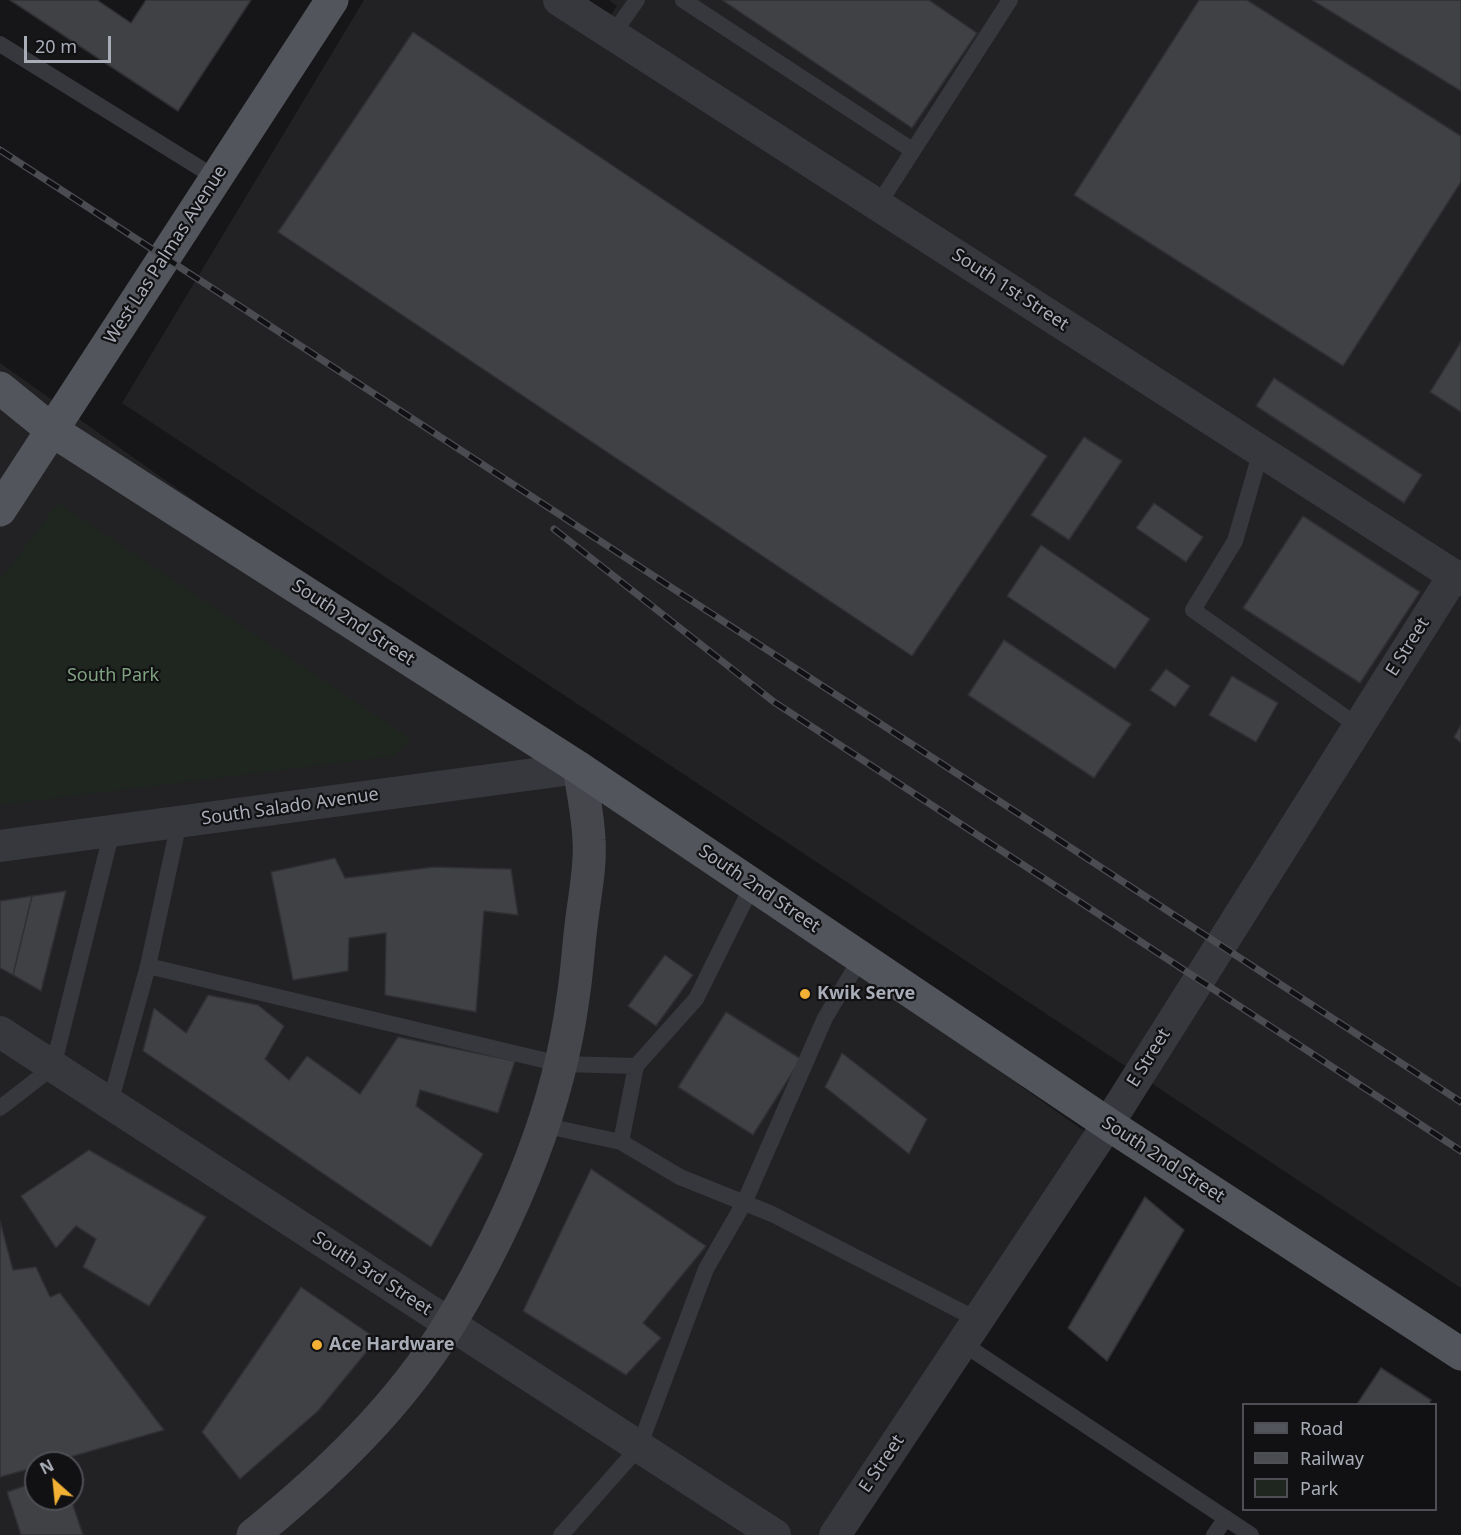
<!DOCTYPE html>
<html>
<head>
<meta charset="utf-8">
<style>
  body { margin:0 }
  #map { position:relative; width:1461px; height:1535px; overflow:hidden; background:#161618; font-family:"Noto Sans",sans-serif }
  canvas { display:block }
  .legend { position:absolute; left:1242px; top:1403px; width:195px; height:108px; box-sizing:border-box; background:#111113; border:2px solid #4d4f55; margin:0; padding:8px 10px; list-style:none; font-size:18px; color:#a8adb8 }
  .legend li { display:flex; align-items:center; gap:12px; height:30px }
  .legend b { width:30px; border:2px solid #4d4f55 }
  .north { position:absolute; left:24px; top:1451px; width:60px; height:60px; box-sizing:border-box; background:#111113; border:2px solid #4d4f55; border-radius:50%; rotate:333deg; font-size:16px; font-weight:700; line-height:24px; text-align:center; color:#a8adb8 }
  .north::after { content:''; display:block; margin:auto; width:21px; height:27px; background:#f2b134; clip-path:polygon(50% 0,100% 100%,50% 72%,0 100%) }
  .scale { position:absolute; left:24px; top:36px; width:87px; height:27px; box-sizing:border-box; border:3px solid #a8adb8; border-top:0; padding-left:8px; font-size:18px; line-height:21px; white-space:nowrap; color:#a8adb8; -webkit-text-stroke:4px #111113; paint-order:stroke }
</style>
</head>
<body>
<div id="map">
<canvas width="1461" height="1535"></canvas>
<ul class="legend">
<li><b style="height:8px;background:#53555c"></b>Road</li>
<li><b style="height:8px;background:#4a4c52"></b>Railway</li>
<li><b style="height:16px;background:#1e261f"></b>Park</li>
</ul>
<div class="north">N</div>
<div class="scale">20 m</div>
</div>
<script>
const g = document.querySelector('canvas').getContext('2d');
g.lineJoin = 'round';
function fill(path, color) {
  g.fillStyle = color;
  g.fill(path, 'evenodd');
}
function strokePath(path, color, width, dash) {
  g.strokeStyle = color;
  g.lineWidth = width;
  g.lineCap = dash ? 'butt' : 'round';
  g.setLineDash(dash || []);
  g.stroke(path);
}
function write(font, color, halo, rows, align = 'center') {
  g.font = font + ' "Noto Sans",sans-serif';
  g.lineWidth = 4.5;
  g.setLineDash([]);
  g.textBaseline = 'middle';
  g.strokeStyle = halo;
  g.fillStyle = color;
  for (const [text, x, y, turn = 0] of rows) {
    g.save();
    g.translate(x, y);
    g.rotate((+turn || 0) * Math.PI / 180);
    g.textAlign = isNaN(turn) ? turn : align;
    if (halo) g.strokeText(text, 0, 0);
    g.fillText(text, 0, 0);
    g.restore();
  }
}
fill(new Path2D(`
  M364,0H583L609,18L617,6L609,0H1461V1288L122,403Z
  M0,363L1087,1133L826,1535H0ZM36,1463H72V1499H36Z`), '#222225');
fill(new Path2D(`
  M58,503L411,739L394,756L0,805V580Z`), '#1e261f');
const building = new Path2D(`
  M10,0H97L131,23L146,0H251L178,111Z
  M722,0H929L977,33L912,128Z
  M1199,0H1247L1461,136V182L1343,366L1074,195Z
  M1312,0H1461V91Z
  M413,32L1047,456L912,656L278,232Z
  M1461,342V412L1430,392Z
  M1274,378L1422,475L1404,503L1256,406Z
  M1084,437L1122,461L1069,540L1031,515Z
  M1154,503L1203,537L1186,562L1136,528Z
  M1303,516L1420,592L1360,683L1243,608Z
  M1041,545L1150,619L1115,669L1007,596Z
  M1004,640L1131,724L1094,778L968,695Z
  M1166,669L1190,686L1175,707L1150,690Z
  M1232,676L1278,703L1256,742L1209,715Z
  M1461,725V743L1454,737Z
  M335,858L345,878L434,867L511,869L518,915L484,911L476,1012L385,995L386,933L349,938L348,971L293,980L271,872Z
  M66,891L41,991L13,975L32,896Z
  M32,896L13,975L0,968V901Z
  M665,955L693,975L656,1026L628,1006Z
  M208,995L258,1005L284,1026L265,1059L289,1080L307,1056L360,1094L398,1037L515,1061L498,1113L420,1090L416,1106L483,1154L431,1247L143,1051L154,1008L186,1033Z
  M726,1012L801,1059L753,1135L678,1087Z
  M842,1053L927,1119L909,1154L825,1087Z
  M89,1150L206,1217L149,1306L83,1267L96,1239L76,1226L56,1248L21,1196Z
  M591,1169L706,1246L643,1323L661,1338L626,1375L523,1311Z
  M1145,1197L1184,1230L1107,1361L1068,1328Z
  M0,1221L13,1270L36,1267L50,1297L60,1293L164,1430L49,1463H36V1467L0,1477Z
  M301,1287L377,1339L318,1411L240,1479L202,1432Z
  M1381,1368L1431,1400L1429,1404H1357Z
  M36,1482V1499H71L83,1535H21L7,1492Z`);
fill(building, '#404145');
strokePath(building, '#303034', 1.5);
strokePath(new Path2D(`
  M683,0L912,150
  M613,34L637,0
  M0,44L216,178
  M878,205L1010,0
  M1261,451L1235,541L1193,610L1358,726
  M148,966L560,1064L636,1066
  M110,1103L148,966L179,822
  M0,1108L53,1067L112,831
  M542,1125L621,1142L680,1177L772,1214L978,1320
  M621,1142L636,1066L696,999L753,884
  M962,1343L1251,1535
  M561,1535L639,1447L706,1269L744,1203L825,1018L861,958
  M1214,1535L1226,1518`), '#37383d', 16);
strokePath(new Path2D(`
  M559,0L1461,580
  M0,846L579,768
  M0,1032L775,1535
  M835,1535L1108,1124L1454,575`), '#37383d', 32);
strokePath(new Path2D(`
  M253,1535C327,1475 400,1406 450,1323C509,1225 558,1112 573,998C577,974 578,950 581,926C584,898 591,868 589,840C588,816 583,792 579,768`), '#45474d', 33);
strokePath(new Path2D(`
  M0,388L53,431L579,768L1108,1124L1461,1354
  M0,510L332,0`), '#53555c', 33);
const rail = new Path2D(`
  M0,150L1461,1102
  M554,529L774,702L1461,1151`);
strokePath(rail, '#4a4c52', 7);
strokePath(rail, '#111113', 4.5, [14]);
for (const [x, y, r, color] of [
  [805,994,6,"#f2b134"],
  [317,1345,6,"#f2b134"]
]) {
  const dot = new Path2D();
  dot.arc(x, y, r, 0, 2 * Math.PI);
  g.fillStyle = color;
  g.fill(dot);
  strokePath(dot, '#111113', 2);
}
write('18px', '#a8adb8', '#111113', [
  ["West Las Palmas Avenue",166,255,-57],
  ["South 1st Street",1010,290,33],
  ["South 2nd Street",353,623,33],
  ["E Street",1408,647,-58],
  ["South Salado Avenue",290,807,-8],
  ["South 2nd Street",759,889,34],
  ["E Street",1149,1058,-58],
  ["South 2nd Street",1163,1160,33],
  ["South 3rd Street",372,1274,33],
  ["E Street",882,1464,-56]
]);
write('18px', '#7fa381', '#111113', [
  ["South Park",113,676]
]);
write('bold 18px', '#a8adb8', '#111113', [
  ["Kwik Serve",817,994],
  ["Ace Hardware",329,1345]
], 'left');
</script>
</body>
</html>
